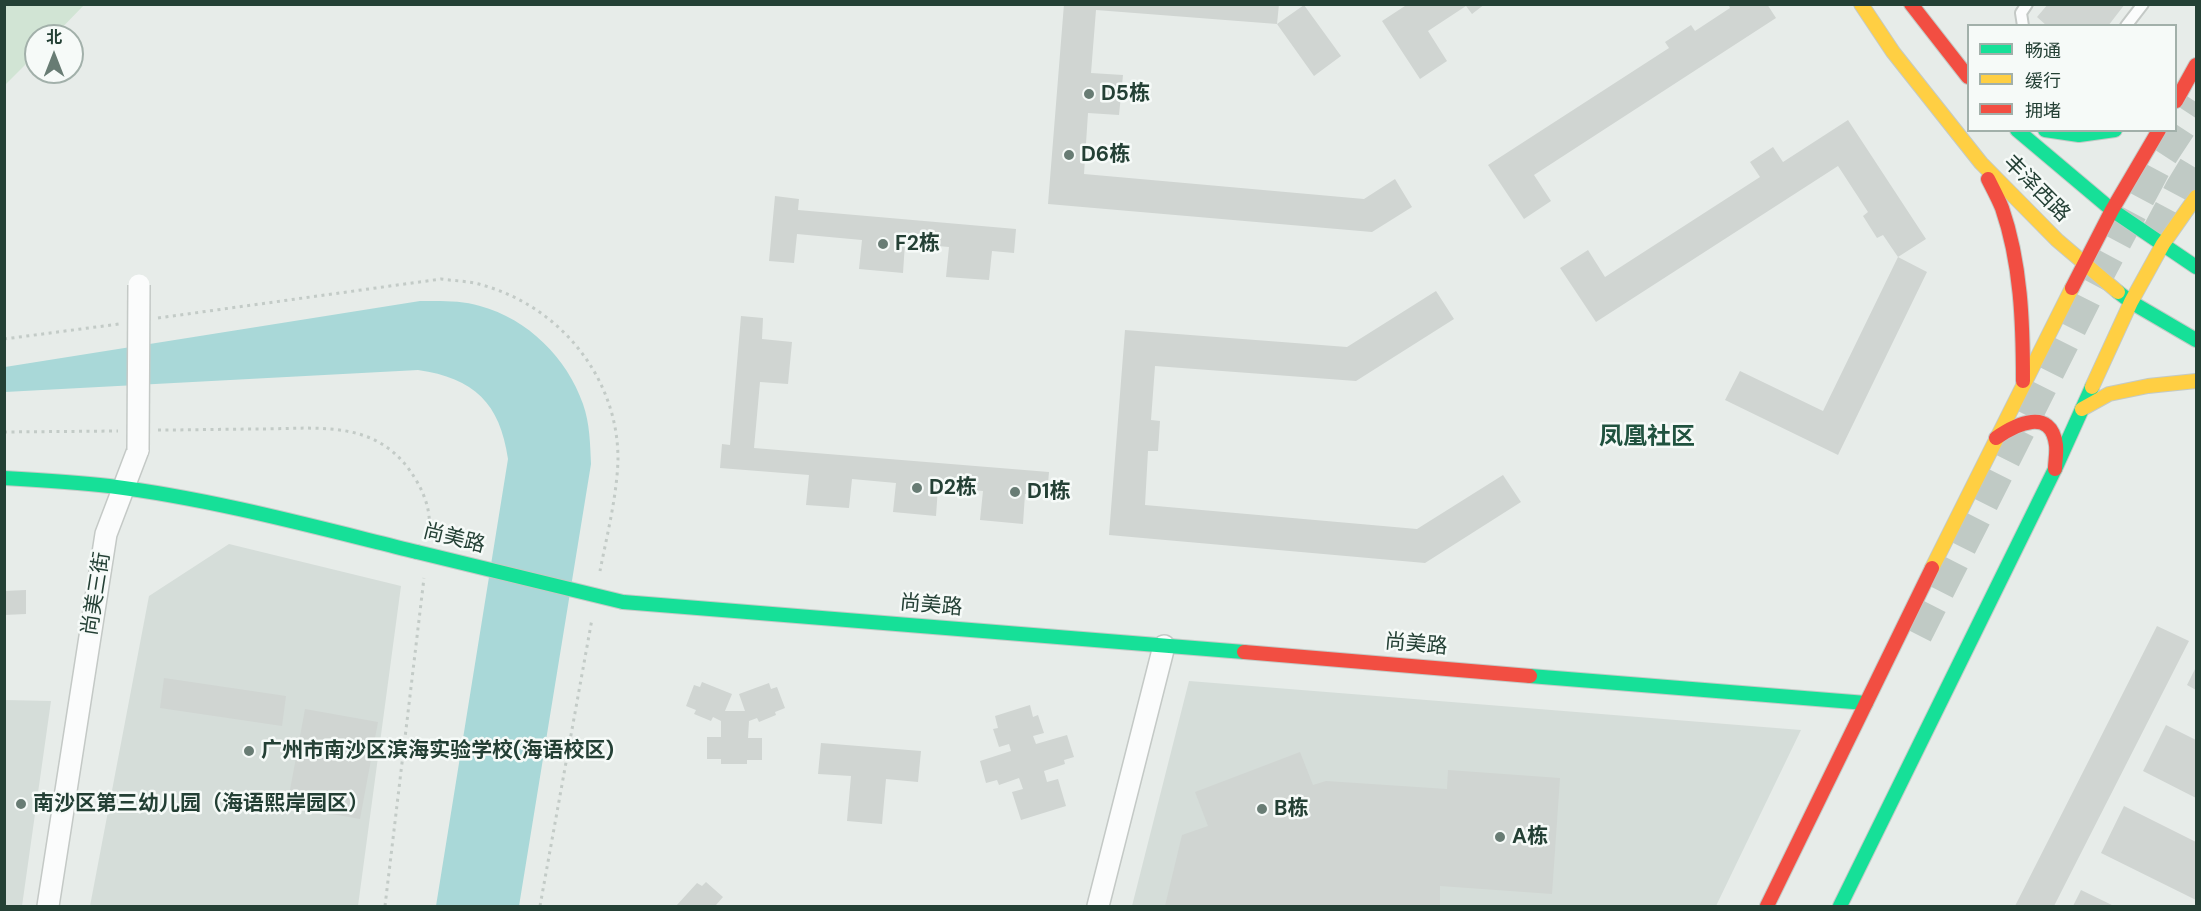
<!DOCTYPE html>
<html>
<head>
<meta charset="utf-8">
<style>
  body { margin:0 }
  #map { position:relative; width:2201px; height:911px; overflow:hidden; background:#e7ece9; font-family:"DM Sans","Noto Sans SC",sans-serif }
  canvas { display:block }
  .frame { position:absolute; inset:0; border:6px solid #244035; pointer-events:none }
  .legend { position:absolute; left:1967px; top:24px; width:210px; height:108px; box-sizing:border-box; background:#f6faf8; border:2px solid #a2b0aa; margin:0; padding:8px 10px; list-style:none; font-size:18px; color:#244035 }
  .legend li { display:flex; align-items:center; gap:12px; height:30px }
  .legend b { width:30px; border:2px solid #a2b0aa }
  .north { position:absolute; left:24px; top:24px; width:60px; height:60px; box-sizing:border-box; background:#f6faf8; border:2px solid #a2b0aa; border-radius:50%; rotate:0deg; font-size:16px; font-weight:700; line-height:24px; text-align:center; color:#244035 }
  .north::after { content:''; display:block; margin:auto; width:21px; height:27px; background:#687c74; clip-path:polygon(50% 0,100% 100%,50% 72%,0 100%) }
</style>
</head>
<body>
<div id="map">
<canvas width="2201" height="911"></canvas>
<div class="frame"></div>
<ul class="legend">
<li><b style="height:8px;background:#16e098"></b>畅通</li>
<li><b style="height:8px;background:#ffcf43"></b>缓行</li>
<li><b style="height:8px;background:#f24e42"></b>拥堵</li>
</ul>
<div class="north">北</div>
</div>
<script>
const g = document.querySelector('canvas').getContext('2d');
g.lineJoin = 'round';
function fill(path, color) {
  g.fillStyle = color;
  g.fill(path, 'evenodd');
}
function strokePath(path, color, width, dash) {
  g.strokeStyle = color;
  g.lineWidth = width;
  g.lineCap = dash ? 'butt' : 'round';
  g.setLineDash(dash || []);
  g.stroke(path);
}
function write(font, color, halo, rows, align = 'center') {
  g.font = font + ' "DM Sans","Noto Sans SC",sans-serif';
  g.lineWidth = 5;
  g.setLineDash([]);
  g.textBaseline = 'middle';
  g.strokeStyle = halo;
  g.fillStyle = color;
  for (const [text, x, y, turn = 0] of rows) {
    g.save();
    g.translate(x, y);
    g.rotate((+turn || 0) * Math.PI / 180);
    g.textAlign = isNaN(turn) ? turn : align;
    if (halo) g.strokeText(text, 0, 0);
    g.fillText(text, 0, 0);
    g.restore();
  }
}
fill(new Path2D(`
  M229,544L401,586L358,906H90L149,596Z
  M1189,681L1801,730L1716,906H1132Z
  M5,700L51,701L22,906H5Z`), '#d5ddd9');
fill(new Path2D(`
  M5,4L84,5L54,36H36V54L5,85Z`), '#d1e4d4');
fill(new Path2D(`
  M420,301C440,301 460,300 480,306C528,319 567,358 583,404C590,424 590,444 591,464L519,906H436L508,459C500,403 474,378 418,370L5,392V367Z`), '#a9d8d8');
fill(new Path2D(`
  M1064,4H1279L1277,24L1096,10L1091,73L1123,75L1119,115L1088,113L1084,174L1364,199L1395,179L1412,207L1372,232L1048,204Z
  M1408,4H1485L1472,14L1466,6L1428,31L1447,61L1420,79L1382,21Z
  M1728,4H1767L1776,18L1534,175L1551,201L1524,219L1488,165L1669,48L1665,42L1691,25L1695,31L1730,8Z
  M2048,4H2125L2108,26H2047L2037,17Z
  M1304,5L1341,56L1314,76L1277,24Z
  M1848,120L1926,239L1898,257L1883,235L1877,238L1863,216L1868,212L1838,166L1596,322L1560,268L1588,250L1605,277L1760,177L1750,162L1773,147L1783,162Z
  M775,196L799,199L798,210L1016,229L1014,253L992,251L989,280L946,277L949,247L905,243L903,273L859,269L862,240L840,238L797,234L794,263L769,261Z
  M1898,257L1927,272L1838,455L1725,400L1740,371L1823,411Z
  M1436,291L1454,319L1356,381L1155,366L1151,420L1160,421L1158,451H1148L1145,505L1417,529L1503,475L1521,502L1425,563L1109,535L1125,330L1347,347Z
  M741,316L763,318L762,339L792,342L788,384L760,382L754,448L1049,472L1047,496L1025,494L1023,524L980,520L983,491L938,487L936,516L893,512L896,483L852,479L849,508L806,505L809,475L720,468L722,444L730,445Z
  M26,590V614L4,615V591Z
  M2157,626L2189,641L2054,906H2015Z
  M2196,667V690L2187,685Z
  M164,678L286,696L282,726L160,708Z
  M702,682L732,694L725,711H745L739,694L769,683L771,689L777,687L785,708L775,712L776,715L759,722L757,718L749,721L748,738H762V760H747V764H721V759H707V737H721V721L713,717L711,721L694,714L696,710L686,706L694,685L700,687Z
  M1030,705L1033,717L1038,715L1044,733L1033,736L1036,744L1067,735L1074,757L1064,760L1065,764L1044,771L1047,782L1058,779L1066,806L1021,820L1012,792L1023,789L1019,778L999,785L997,780L986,783L980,761L1011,751L1009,744L999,747L993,729L998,728L995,716Z
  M305,709L378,722L360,819L287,806Z
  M2166,725L2196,740V798L2143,771Z
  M821,743L921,751L918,782L886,779L882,824L847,821L851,776L818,774Z
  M1300,752L1313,785L1326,781L1447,789L1448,770L1560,778L1552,894L1440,886V906H1165L1182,835L1208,826L1195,792Z
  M2124,806L2196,842V900L2101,853Z
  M706,882L723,897L716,905L718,906H676L697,883L702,886Z
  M2081,890L2114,906H2073Z`), '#d0d5d2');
strokePath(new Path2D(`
  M2155,239L2182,188L2196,165
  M1916,634L2086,296L2160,157L2196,102`), '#c0cac5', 33, [33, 16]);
const lane = new Path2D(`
  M2023,26L2021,13L2027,4
  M2126,26L2143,4`);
const street = new Path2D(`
  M48,906L106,534L138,450
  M1098,906L1164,646`);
const fast = new Path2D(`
  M2017,130L2112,210L2196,267
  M2045,130L2079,135L2115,130
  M2118,292L2131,302L2196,340
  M4,478C39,480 74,482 109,486C213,499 315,527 417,552
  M623,602L1244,652
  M1530,676L1866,703
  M1840,906L2055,469L2092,387`);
const slow = new Path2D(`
  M1861,4L1893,52L1981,163L2057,240L2118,292
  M2092,387L2131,302L2163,244L2196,197
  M2082,409L2109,394L2148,386L2196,381
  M1932,568L2072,288`);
const jam = new Path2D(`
  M1911,4L1968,77
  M2176,101L2196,65
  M1988,179C1993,189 1998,198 2002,208C2021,263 2023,323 2023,381
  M2072,288L2112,210L2159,130
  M1996,438C2016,424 2051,407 2056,445C2057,453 2055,461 2055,469
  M1244,652L1530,676
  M1767,906L1932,568`);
strokePath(lane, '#c4c9c6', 14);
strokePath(street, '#c4c9c6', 24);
strokePath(fast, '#c3cac6', 16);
strokePath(slow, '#c3cac6', 16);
strokePath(jam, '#c3cac6', 16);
strokePath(new Path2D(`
  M158,318L441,279C455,281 469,281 482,285C559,306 618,377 618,459C617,496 607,535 600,571
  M4,339L119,324
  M158,430C193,430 229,429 264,429C324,428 381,420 416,480C426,497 431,513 429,532
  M4,432L118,431
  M385,906L424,578
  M540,906L592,619`), '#c3cbc7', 3, [3, 4.5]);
strokePath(lane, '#fbfcfc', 10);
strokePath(street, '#fbfcfc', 21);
strokePath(fast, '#16e098', 14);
strokePath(slow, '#ffcf43', 14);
strokePath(jam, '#f24e42', 14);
const streetBridge = new Path2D(`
  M138,450L139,285`);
const fastBridge = new Path2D(`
  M417,552L623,602`);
strokePath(streetBridge, '#c4c9c6', 24, []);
strokePath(fastBridge, '#c3cac6', 16, []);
strokePath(streetBridge, '#fbfcfc', 21);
strokePath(fastBridge, '#16e098', 14);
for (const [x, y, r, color] of [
  [1089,94,6,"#687c74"],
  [1069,155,6,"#687c74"],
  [883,244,6,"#687c74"],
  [917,488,6,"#687c74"],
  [1015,492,6,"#687c74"],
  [249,751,6,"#687c74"],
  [21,804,6,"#687c74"],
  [1262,809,6,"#687c74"],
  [1500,837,6,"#687c74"]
]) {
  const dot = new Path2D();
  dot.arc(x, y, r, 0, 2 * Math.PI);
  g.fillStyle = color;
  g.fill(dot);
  strokePath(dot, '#f6faf8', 2);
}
write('bold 21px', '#244035', '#f6faf8', [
  ["D5栋",1101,94],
  ["D6栋",1081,155],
  ["F2栋",895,244],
  ["D2栋",929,488],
  ["D1栋",1027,492],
  ["广州市南沙区滨海实验学校(海语校区)",261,751],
  ["南沙区第三幼儿园（海语熙岸园区）",33,804],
  ["B栋",1274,809],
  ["A栋",1512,837]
], 'left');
write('21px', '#244035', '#f6faf8', [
  ["丰泽西路",2036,189,45],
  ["尚美路",454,539,14],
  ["尚美三街",97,594,-81],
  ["尚美路",931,606,5],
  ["尚美路",1416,645,5]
]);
write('bold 24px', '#20523f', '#f6faf8', [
  ["凤凰社区",1647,438]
]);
</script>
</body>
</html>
